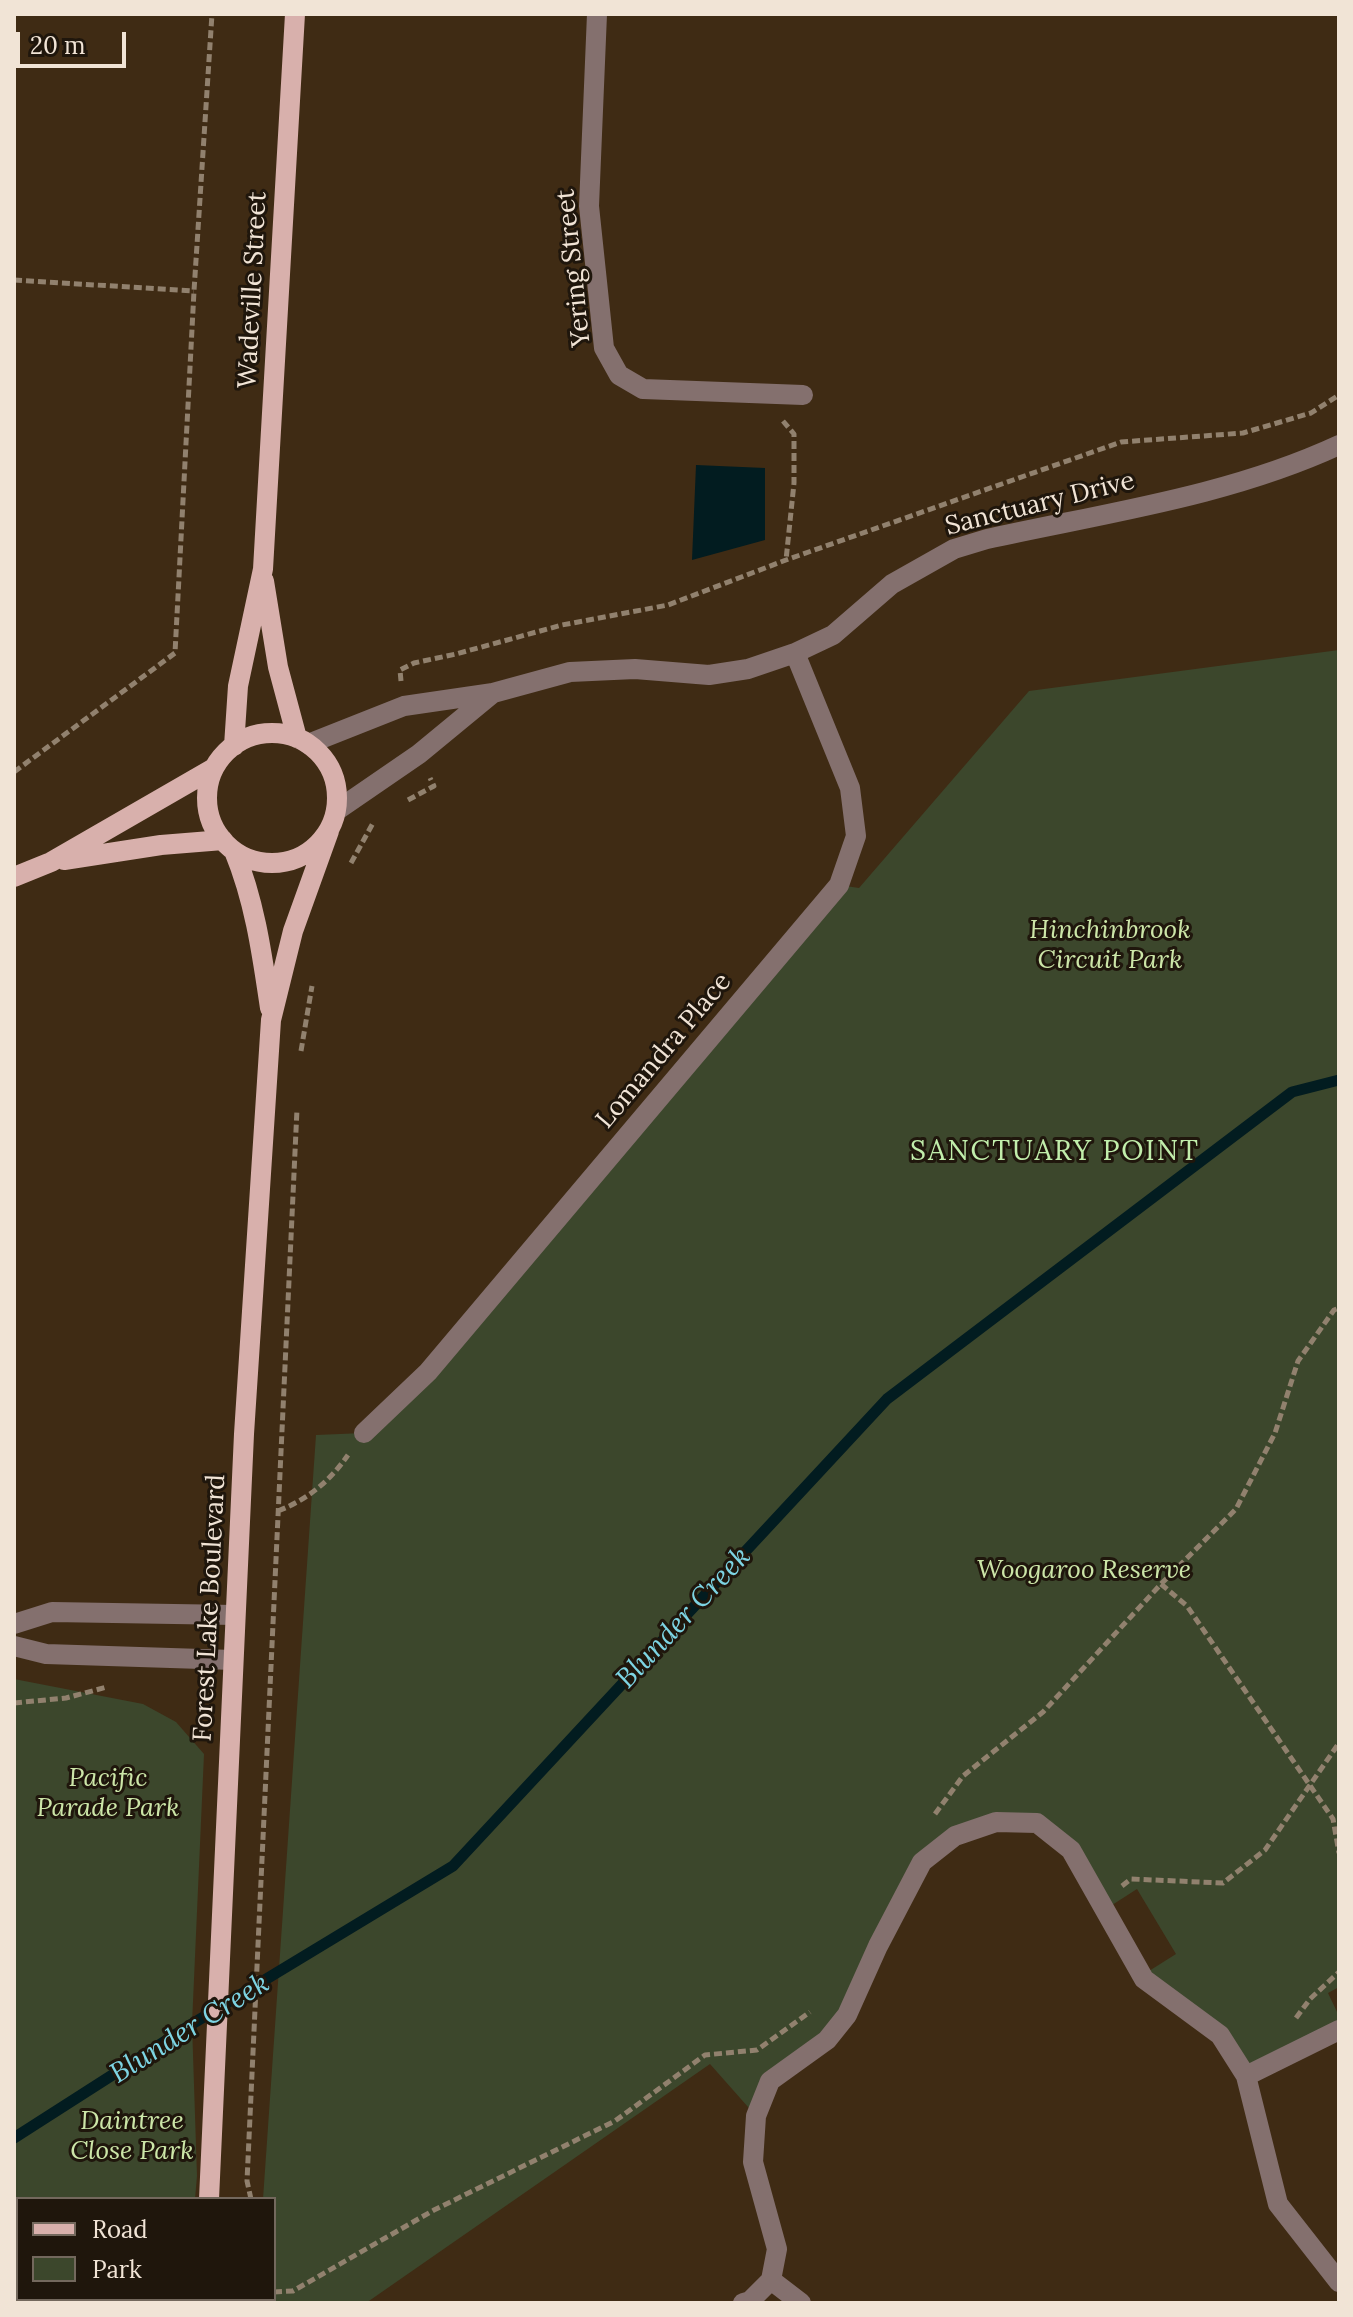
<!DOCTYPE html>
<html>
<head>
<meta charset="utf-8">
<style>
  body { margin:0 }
  #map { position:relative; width:1353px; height:2317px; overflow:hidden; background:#3f2b14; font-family:Lora,serif }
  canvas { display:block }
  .frame { position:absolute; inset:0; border:16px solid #f1e4d6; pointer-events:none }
  .legend { position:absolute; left:16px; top:2197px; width:260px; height:104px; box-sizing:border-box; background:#1f160c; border:2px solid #73685d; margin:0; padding:10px 14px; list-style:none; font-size:24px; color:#f1e4d6 }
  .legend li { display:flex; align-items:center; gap:16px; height:40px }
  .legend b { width:40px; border:2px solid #73685d }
  .scale { position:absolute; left:16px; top:32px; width:110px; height:36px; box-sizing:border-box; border:4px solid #f1e4d6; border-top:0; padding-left:10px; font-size:24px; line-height:28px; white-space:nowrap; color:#f1e4d6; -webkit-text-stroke:6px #1f160c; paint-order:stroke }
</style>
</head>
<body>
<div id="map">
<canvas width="1353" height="2317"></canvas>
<div class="frame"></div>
<ul class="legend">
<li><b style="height:10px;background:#d8b0ac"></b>Road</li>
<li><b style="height:22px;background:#3c472c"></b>Park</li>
</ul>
<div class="scale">20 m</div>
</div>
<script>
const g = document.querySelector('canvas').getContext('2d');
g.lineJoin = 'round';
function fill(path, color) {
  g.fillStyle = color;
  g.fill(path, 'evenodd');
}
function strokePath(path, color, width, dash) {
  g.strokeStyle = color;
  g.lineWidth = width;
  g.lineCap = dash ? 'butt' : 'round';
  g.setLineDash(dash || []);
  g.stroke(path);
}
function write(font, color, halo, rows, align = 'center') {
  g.font = font + ' Lora,serif';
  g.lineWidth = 6;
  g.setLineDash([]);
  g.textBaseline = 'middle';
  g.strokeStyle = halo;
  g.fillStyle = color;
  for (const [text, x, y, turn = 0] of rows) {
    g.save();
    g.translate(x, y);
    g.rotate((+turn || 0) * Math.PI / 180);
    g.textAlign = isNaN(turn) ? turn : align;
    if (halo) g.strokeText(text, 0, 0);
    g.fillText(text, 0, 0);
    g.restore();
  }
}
fill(new Path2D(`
  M1339,650V1987L1328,1993L1339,2016V2030L1246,2076L1220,2035L1144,1979L1071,1850L1037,1823L996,1822L922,1862L847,2015L770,2081L756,2116L710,2064L366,2303H272L271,2299H274V2199H263L316,1435L364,1433L839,885L859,888L1029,691ZM1137,1889L1176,1954L1149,1971L1109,1907Z
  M14,1679L143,1704L176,1722L204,1754L192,2024L197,2176L195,2199H18V2299H186L185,2303H14Z`), '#3c472c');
fill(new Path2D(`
  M696,465L765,468V540L692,560Z`), '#021c20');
strokePath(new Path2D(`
  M14,2138L192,2024L453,1866L887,1399L1292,1092L1339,1080`), '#021c20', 11);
strokePath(new Path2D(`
  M14,280L194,291
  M783,421L794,434V483L786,560
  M401,681L400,670L414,663L456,654L562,625L668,605L786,560L1121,442L1243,433L1311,413L1339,395
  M14,772L175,653L194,291L212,14
  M408,800L434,786L430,778
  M351,863L373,823
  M301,1051L312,986
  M278,1511C308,1499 329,1482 348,1455
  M1161,1584L1187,1606L1333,1819L1339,1853
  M14,1703L66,1698L107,1687
  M935,1814L963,1776L1043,1712L1161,1584L1236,1509L1275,1433L1298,1361L1334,1310L1339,1308
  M1122,1886L1131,1879L1223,1883L1265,1850L1339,1743
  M1296,2018L1310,1999L1339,1972
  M251,2199L247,2181L297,1109
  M274,2292L293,2291L434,2210L615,2121L705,2055L757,2050L810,2012
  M267,2303L268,2299`), '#91816e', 5, [8, 4]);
strokePath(new Path2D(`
  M597,14L589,206L604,348L619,375L643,389L803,395
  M308,744L404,706L493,693L570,672L635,669L709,675L748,669L795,653L833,635L892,584L954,549L987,539C1105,513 1229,496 1339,445
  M336,811L419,754L493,693
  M364,1433L428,1372L839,885L856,836L850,788L795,653
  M14,1624L52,1612L235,1615
  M14,1646L46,1654L233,1660
  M1246,2076L1339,2030
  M771,2280L801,2303
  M743,2303L750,2301L771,2280L777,2249L753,2162L756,2116L770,2081L827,2040L847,2015L878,1946L922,1862L955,1836L996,1822L1037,1823L1071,1850L1144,1979L1220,2035L1246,2076L1278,2204L1339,2282`), '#84706e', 20);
strokePath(new Path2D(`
  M264,581L278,667L297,738
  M207 798a65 65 0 1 1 130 0a65 65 0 1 1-130 0Z
  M234,746L238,686L263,569L295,14
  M234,851C255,902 262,954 270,1008
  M64,860L161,845L223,840
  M14,877L51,862L214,768
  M209,2199L244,1434L271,1020L293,931L329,831
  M199,2303L200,2299`), '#d8b0ac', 20);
write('26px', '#f1e4d6', '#1f160c', [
  ["Yering Street",574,268,-96],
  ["Wadeville Street",253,290,-87],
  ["Sanctuary Drive",1040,504,-14],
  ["Lomandra Place",664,1051,-50],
  ["Forest Lake Boulevard",210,1608,-87]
]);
write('italic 26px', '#cce6a8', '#1f160c', [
  ["Hinchinbrook",1110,931],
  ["Circuit Park",1110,961],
  ["Woogaroo Reserve",1084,1571],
  ["Pacific",108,1779],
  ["Parade Park",108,1809],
  ["Daintree",132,2122],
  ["Close Park",132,2152]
]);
g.letterSpacing = '2px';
write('28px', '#c1eeab', '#1f160c', [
  ["SANCTUARY POINT",1055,1152]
]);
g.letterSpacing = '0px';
write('italic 28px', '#7dd4e3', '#1f160c', [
  ["Blunder Creek",684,1618,-47],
  ["Blunder Creek",190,2029,-32]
]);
</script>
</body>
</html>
